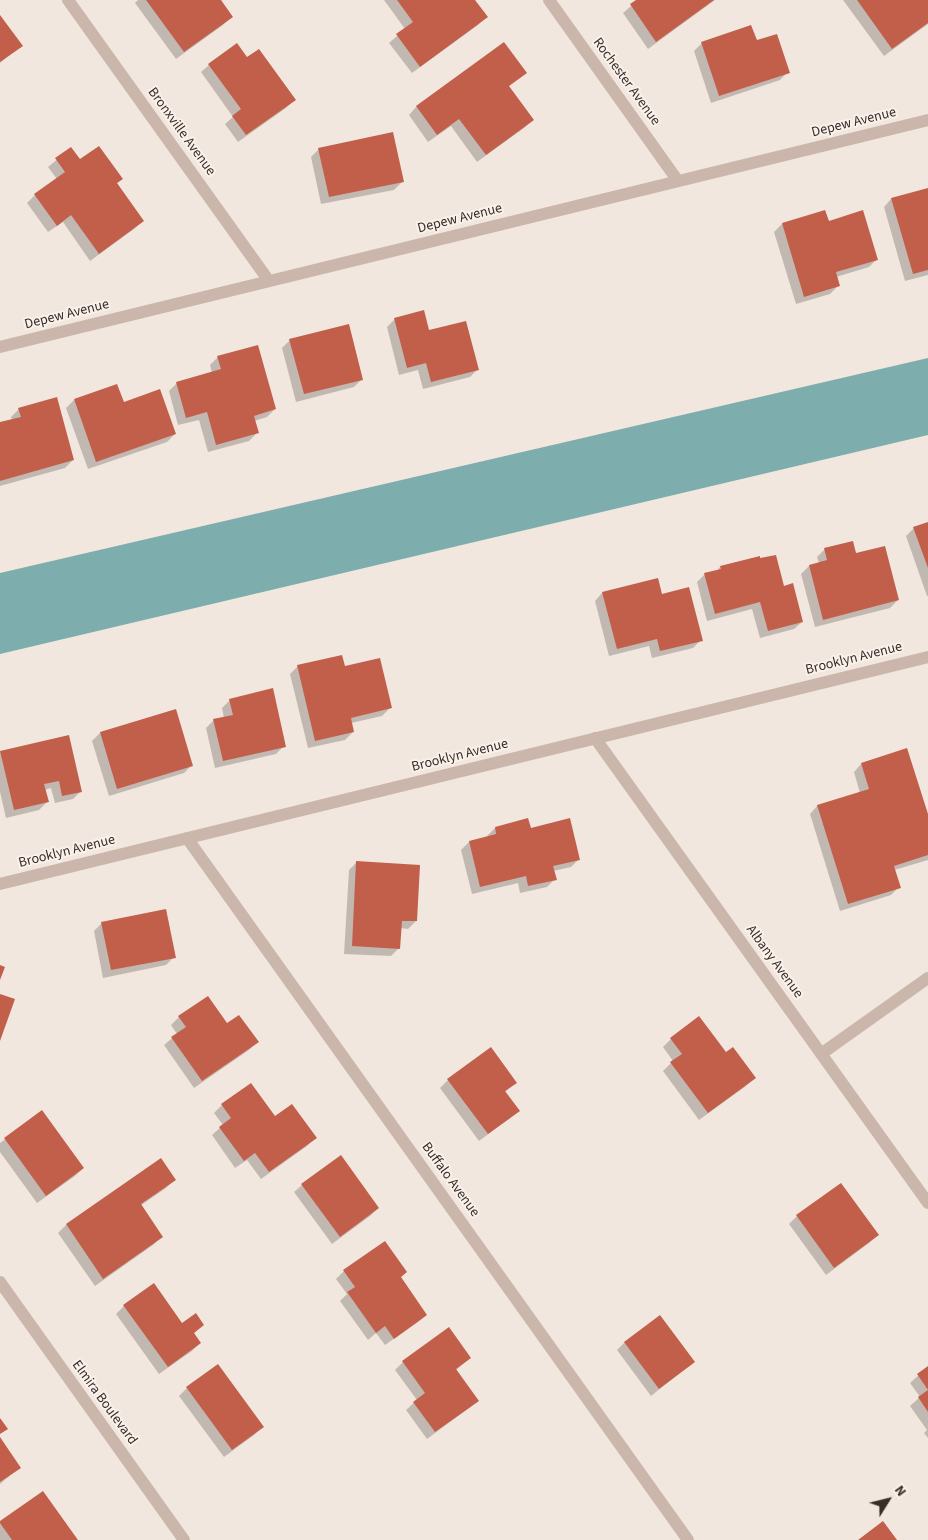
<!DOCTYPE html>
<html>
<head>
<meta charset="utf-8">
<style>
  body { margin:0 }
  #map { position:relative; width:928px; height:1540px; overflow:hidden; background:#f2e7de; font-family:"Source Sans 3",sans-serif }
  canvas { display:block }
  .north { position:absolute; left:863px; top:1475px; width:50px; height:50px; -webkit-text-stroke:4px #f9f1ea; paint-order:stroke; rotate:54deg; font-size:14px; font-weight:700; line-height:20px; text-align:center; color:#372d29 }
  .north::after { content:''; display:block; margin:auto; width:18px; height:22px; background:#372d29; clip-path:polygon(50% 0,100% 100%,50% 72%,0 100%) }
</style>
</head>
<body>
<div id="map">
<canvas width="928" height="1540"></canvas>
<div class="north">N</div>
</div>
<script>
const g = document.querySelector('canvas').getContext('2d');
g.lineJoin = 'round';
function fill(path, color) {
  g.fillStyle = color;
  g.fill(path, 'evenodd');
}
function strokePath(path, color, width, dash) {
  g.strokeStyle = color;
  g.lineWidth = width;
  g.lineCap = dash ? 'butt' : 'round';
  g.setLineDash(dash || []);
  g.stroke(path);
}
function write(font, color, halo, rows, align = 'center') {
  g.font = font + ' "Source Sans 3",sans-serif';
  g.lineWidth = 4;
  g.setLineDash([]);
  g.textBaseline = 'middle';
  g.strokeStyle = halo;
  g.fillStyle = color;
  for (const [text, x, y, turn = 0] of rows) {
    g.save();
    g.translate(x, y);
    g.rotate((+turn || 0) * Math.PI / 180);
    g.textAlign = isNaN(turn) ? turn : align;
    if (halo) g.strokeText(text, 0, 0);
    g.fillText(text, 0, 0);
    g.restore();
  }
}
fill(new Path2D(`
  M928,358V435L0,654V573Z`), '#7daead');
fill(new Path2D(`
  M138,0H219L231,17L223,25L176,59L135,3Z
  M384,0H474L486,17L478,25L412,73L389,43L405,29Z
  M638,0H715L648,49L623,13Z
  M843,0H928V24L884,56Z
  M0,17L21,46L0,63Z
  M756,42L788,72L780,80L711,103L694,51L702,43Z
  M504,44L525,73L508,87L532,120L524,128L477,162L451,126L428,142L409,115L416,107Z
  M247,58L294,100L286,108L238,142L225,124L233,117L201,72L209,65Z
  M71,148L80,161L122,179L116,184L142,221L134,229L90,261L63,222L48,232L27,203L35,195L57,179L48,167Z
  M319,149L402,182L394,190L321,204L311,157Z
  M928,189V275L905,281L884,207L891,199Z
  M824,211L828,222L877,259L869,267L836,277L838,286L830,294L796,304L774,232L782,224Z
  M395,319L429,332L478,369L470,377L423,389L418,370L399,375L387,327Z
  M290,340L362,379L354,387L296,402L282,348Z
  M218,357L275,409L267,417L254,421L257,433L249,441L208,452L199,420L178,425L169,391L177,383L212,373L210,365Z
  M116,386L123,404L175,434L167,442L88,469L66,408L74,400Z
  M19,409L73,460L65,468L0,486V424L12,421L11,417Z
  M928,523V596H927L906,536L914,528Z
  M825,549L855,555L898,600L890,608L815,627L801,574L809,566L819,563L817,557Z
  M759,557L783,587L802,622L794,629L760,638L752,609L707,621L697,582L705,574L716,572L720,567Z
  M602,593L661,596L701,640L693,648L652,658L649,646L609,656L595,601Z
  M298,666L344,668L390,708L382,716L351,723L353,732L345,740L308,748L290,674Z
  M230,700L284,746L276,754L215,768L206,728L214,720L224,718L222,708Z
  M175,711L192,765L184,773L109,796L92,741L100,733Z
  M0,752H1L81,791L73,799L55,803L51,788L44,790L47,802L39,810L6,818L0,792Z
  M861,764L928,818V860L894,870L899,887L891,895L840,911L810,814L817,806L860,793L854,772Z
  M495,828L530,829L579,859L571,867L553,871L555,879L547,887L520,893L518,883L472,894L461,850L469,842L488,837L487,836Z
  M357,862L416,921L408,929L400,928L399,948L391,956L344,954L349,870Z
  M102,923L174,957L166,965L103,978L94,931Z
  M179,1017L226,1025L257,1042L249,1050L194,1088L164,1045L177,1034L171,1025Z
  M699,1018L726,1054L754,1078L746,1086L699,1120L663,1071L673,1061L663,1047L671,1039Z
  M448,1080L515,1083L505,1092L518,1111L510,1118L479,1141L440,1088Z
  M222,1105L275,1117L315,1138L307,1146L261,1179L247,1160L235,1168L212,1135L223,1125L214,1113Z
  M42,1112L83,1168L75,1176L37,1203L0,1152V1143Z
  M161,1160L174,1180L166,1188L140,1206L161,1237L153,1245L95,1286L58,1233L66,1225Z
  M840,1184L877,1235L869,1243L826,1275L789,1224L797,1216Z
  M302,1185L378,1208L370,1216L332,1244L294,1192Z
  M384,1243L400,1278L426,1315L418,1322L385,1345L376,1333L368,1340L340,1301L347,1294L336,1279L344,1271Z
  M153,1285L182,1324L202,1325L193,1334L200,1343L192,1351L159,1374L116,1314L124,1306Z
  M625,1342L693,1362L651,1396L617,1350Z
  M470,1358L455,1371L477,1400L469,1408L427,1439L406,1410L417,1400L395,1370L403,1362Z
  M928,1367V1438L924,1433L927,1430L910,1406L920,1397L910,1383Z
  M187,1388L262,1427L254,1435L224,1457L179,1396Z
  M0,1439L19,1468L0,1484Z
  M0,1523L76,1540H0Z`), '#0003');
fill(new Path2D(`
  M146,0H221L233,17L184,52Z
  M397,0H475L488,17L420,67L396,34L413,22Z
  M636,0H714L656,42L630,4Z
  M857,0H928V23L892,49Z
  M0,15L23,46L0,62Z
  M751,25L757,40L777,34L790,73L719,96L701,42Z
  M504,42L527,73L509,86L534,120L486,155L459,119L437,135L416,106Z
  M237,43L247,57L259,49L296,100L246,135L232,116L241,109L208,64Z
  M393,132L404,182L329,197L318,148Z
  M99,146L123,179L117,183L144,221L99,254L71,215L57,226L34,194L65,172L55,158L71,147L80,159Z
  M928,188V270L913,274L891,198Z
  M825,210L829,221L863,210L878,260L836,272L840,286L804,297L782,223Z
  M424,310L429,330L466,321L479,370L431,382L426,363L407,368L394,318Z
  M349,324L363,380L304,394L289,339Z
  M258,345L276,409L254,416L259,433L216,445L207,412L186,418L176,382L221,369L217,356Z
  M117,384L124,402L160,389L176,434L96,462L74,399Z
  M57,397L74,460L0,481V422L21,417L18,408Z
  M928,522V568L913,527Z
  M853,541L856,553L885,546L899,600L823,620L809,565L827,560L824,548Z
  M776,555L784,586L793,583L803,622L768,631L760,602L715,614L704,573L721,569L720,566L760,556V558Z
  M658,578L662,594L689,587L703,641L660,651L657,639L617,649L602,592Z
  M342,655L345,666L380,658L392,708L351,718L354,732L315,741L297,665Z
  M273,688L286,747L223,761L213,719L233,715L229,699Z
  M176,709L193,766L117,789L100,732Z
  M69,735L82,792L62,796L59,781L44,784L49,802L14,810L0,751Z
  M907,748L928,814V855L894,866L901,888L848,904L817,805L869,789L861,763Z
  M528,818L531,828L570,818L580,860L553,866L557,880L528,886L526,876L480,887L469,841L496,834L495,827Z
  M356,861L420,865L417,921H402L400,949L352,946Z
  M166,909L176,958L111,970L101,922Z
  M0,965L5,967L0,980Z
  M0,994L15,999L0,1041Z
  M208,996L227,1023L239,1015L259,1042L202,1081L171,1037L186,1027L178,1016Z
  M699,1016L726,1052L733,1047L756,1078L708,1113L670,1062L682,1054L670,1038Z
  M491,1047L517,1083L505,1091L520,1111L488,1134L447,1079Z
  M251,1083L275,1116L292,1104L317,1138L269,1172L255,1153L244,1161L219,1127L231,1118L221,1104Z
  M42,1110L84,1168L46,1196L4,1138Z
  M341,1155L379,1208L340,1237L301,1184Z
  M161,1158L176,1180L141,1204L163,1237L103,1279L66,1224Z
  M841,1183L879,1235L834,1268L796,1215Z
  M385,1241L407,1272L401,1277L427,1315L394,1339L385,1326L376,1333L347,1292L355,1287L343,1270Z
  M154,1283L182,1323L196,1313L204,1325L194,1333L201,1343L168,1367L123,1305Z
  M660,1315L695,1362L659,1389L624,1342Z
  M449,1327L471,1358L456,1369L479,1401L435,1432L413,1402L425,1393L402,1361Z
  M218,1364L264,1427L232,1450L186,1387Z
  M928,1366V1412L918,1397L928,1390L917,1374Z
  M0,1418L8,1429L0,1434Z
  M0,1437L21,1468L0,1482Z
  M43,1491L78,1540H12L0,1523V1521Z
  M883,1521L897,1540H858Z`), '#c25f4b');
strokePath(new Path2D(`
  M68,0L269,281
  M549,0L678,181
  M0,347L928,120
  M595,738L928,1203
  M187,838L688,1540
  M0,884L928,657
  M821,1054L928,978
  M0,1282L184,1540`), '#cab6aa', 12);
write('14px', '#372d29', '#f9f1ea', [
  ["Rochester Avenue",626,82,54],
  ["Depew Avenue",854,123,-14],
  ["Bronxville Avenue",181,132,54],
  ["Depew Avenue",460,219,-14],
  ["Depew Avenue",67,315,-14],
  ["Brooklyn Avenue",854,659,-14],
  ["Brooklyn Avenue",460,756,-14],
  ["Brooklyn Avenue",67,852,-14],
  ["Albany Avenue",774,962,54],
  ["Buffalo Avenue",450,1180,54],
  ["Elmira Boulevard",104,1403,54]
]);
</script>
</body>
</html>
